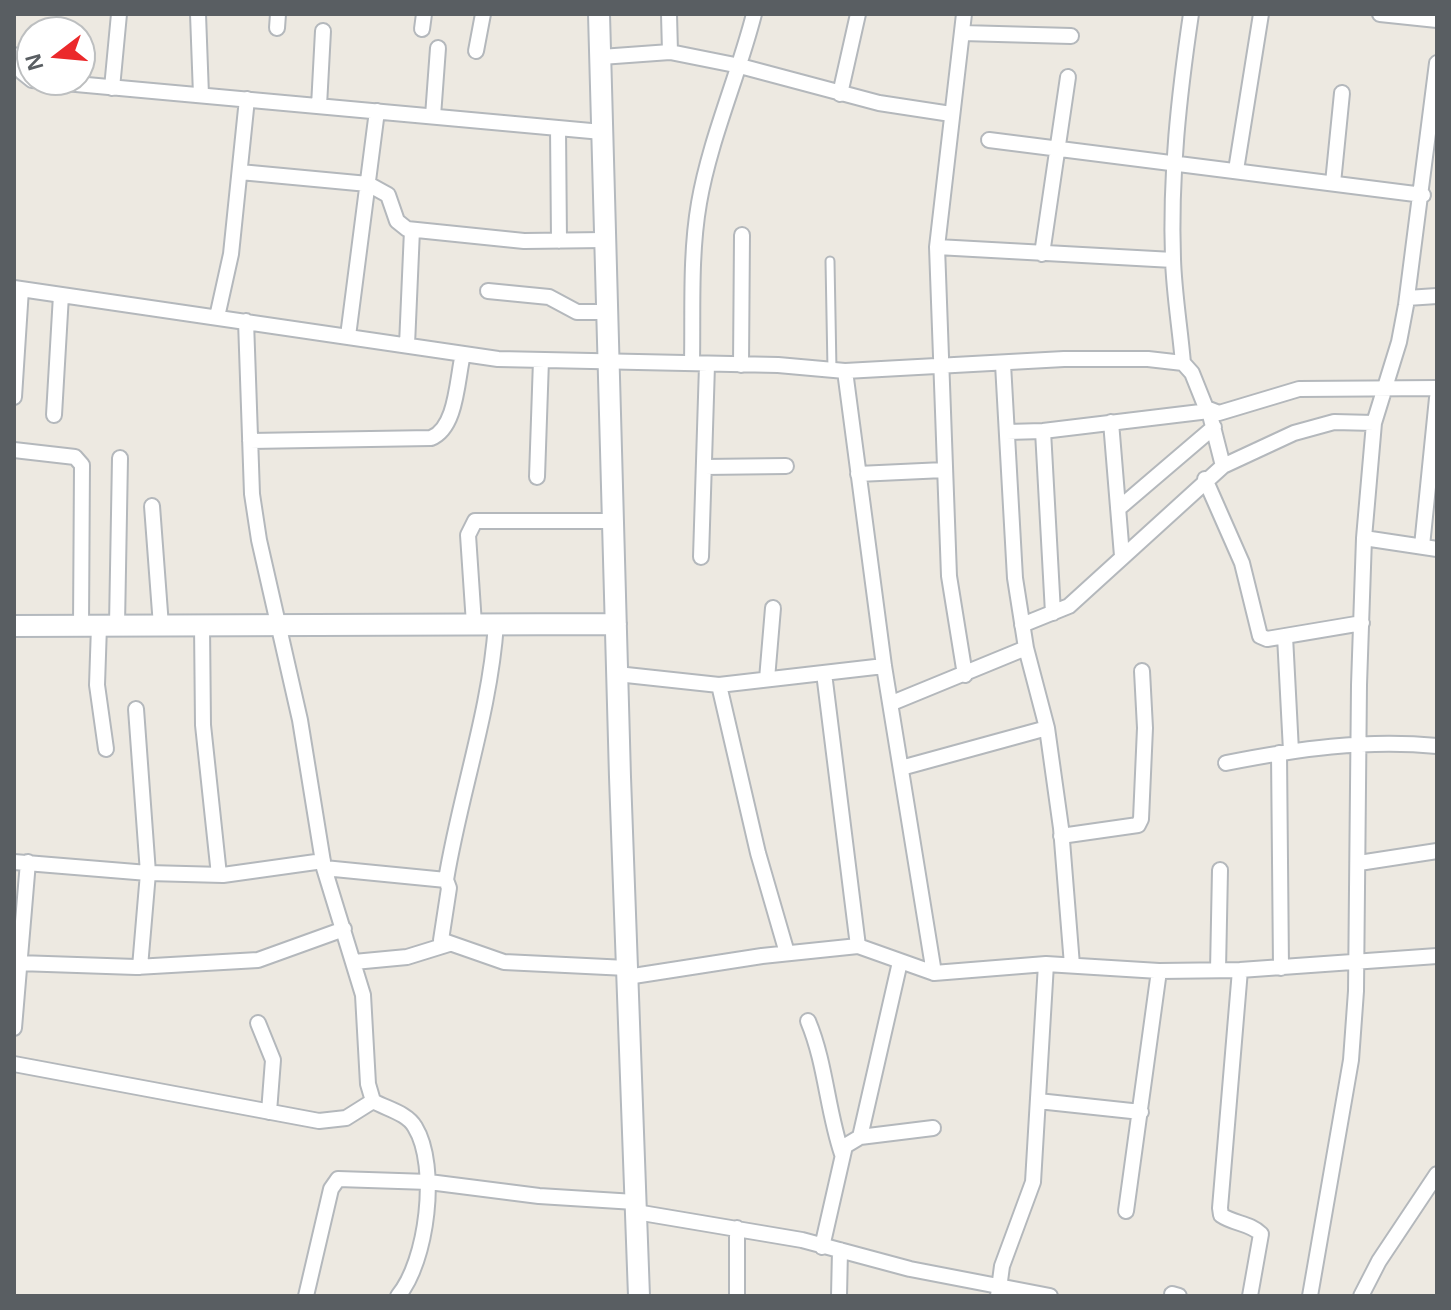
<!DOCTYPE html>
<html>
<head>
<meta charset="utf-8">
<style>
  body { margin:0 }
  #map { position:relative; width:1451px; height:1310px; overflow:hidden; background:#ede9e1; font-family:Helvetica,sans-serif }
  canvas { display:block }
  .frame { position:absolute; inset:0; border:16px solid #595e62; pointer-events:none }
  .north { position:absolute; left:16px; top:16px; width:80px; height:80px; box-sizing:border-box; background:#fff; border:2px solid #bdbfc0; border-radius:50%; rotate:254deg; font-size:22px; font-weight:700; line-height:32px; text-align:center; color:#595e62 }
  .north::after { content:''; display:block; margin:auto; width:28px; height:36px; background:#eb292b; clip-path:polygon(50% 0,100% 100%,50% 72%,0 100%) }
</style>
</head>
<body>
<div id="map">
<canvas width="1451" height="1310"></canvas>
<div class="frame"></div>
<div class="north">N</div>
</div>
<script>
const g = document.querySelector('canvas').getContext('2d');
g.lineJoin = 'round';
function strokePath(path, color, width, dash) {
  g.strokeStyle = color;
  g.lineWidth = width;
  g.lineCap = dash ? 'butt' : 'round';
  g.setLineDash(dash || []);
  g.stroke(path);
}
const lane = new Path2D(`
  M830,261L832,370`);
const street = new Path2D(`
  M198,14L201,95
  M669,14L670,52
  M964,14L937,247L949,576L965,675
  M1380,14L1437,20
  M277,28L278,14
  M422,29L424,14
  M962,33L1071,36
  M476,51L483,14
  M14,55L22,72L32,80
  M601,57L670,52L740,66L879,103L951,114
  M32,80L602,132
  M112,88L119,14
  M840,94L858,14
  M319,106L323,31
  M433,116L438,48
  M558,128L559,241
  M989,140L1423,195
  M1236,170L1261,14
  M240,172L368,184L388,195L397,221L407,229L524,241L605,240
  M1333,183L1342,93
  M937,247L1173,260
  M1042,254L1068,77
  M14,288L498,359L778,365L845,371L1064,359H1148L1183,363L1192,373L1206,408L1219,413L1299,389L1437,388
  M488,291L549,297L577,312H607
  M1407,298L1437,296
  M217,317L231,254L247,99
  M246,321L252,494L259,540L300,720L324,868L363,995L368,1084L373,1101C387,1109 407,1113 415,1127C439,1166 427,1262 398,1296
  M348,336L377,111
  M407,345L412,230
  M692,363C693,310 690,255 699,203C710,139 738,77 754,14
  M1183,363C1180,328 1174,293 1173,259C1170,176 1179,95 1191,14
  M1003,364L1015,578L1026,648L1047,728L1061,828L1072,965
  M741,365L742,235
  M845,371L884,666L934,973
  M14,397L21,289
  M54,415L61,295
  M1111,422L1122,556
  M1043,431L1053,613
  M1007,432L1043,431L1209,411L1223,466
  M250,441L431,438C457,428 457,378 463,354
  M14,450L75,457L82,465L81,626
  M704,467L786,466
  M858,474L944,470
  M537,477L541,360
  M1205,479L1242,563L1260,636L1267,639L1362,623
  M152,506L161,626
  M1118,509L1214,427
  M1364,538L1437,549
  M1422,546L1437,398
  M701,557L707,365
  M474,624L468,535L475,521H613
  M117,625L120,458
  M202,625L203,725L219,875
  M1022,625L1069,606L1223,466L1294,433L1334,422L1374,423
  M99,626L97,685L106,749
  M1285,636L1291,751
  M824,673L858,946
  M617,674L719,685L884,666
  M767,679L773,608
  M719,685L758,853L787,953
  M892,703L1026,648
  M136,709L148,873L140,967
  M1279,753L1281,968
  M1226,763C1297,749 1365,739 1437,746
  M901,768L1047,728
  M1061,836L1138,825L1141,819L1145,728L1142,671
  M14,862L148,873L223,875L323,861
  M1359,863L1437,851
  M324,868L446,880L449,888L441,940L504,962L627,968
  M446,880C460,794 490,712 496,624
  M354,962L407,957L449,944
  M18,963L136,967L258,960L344,929
  M1218,970L1220,870
  M1240,970L1220,1208L1221,1215C1234,1224 1250,1223 1261,1234L1250,1296
  M627,977L762,956L858,946L934,973L1046,964L1159,971L1240,970L1437,956
  M808,1021C826,1064 827,1110 842,1154
  M258,1023L273,1060L269,1112
  M14,1028L28,862
  M14,1064L319,1121L346,1118L373,1101
  M1038,1101L1141,1112
  M860,1137L900,962
  M1126,1211L1159,971
  M636,1212L802,1240L910,1269L1050,1296
  M737,1228V1296
  M822,1247L845,1146L860,1137L933,1128
  M1172,1294L1179,1296
  M306,1296L331,1189L338,1179L429,1182L539,1196L635,1202
  M839,1296L840,1250
  M998,1296L1002,1266L1033,1182L1046,964
  M1310,1296L1351,1060L1356,991L1359,685L1364,538L1374,423L1399,342L1406,305L1437,63
  M1361,1296L1379,1261L1437,1174`);
const secondary = new Path2D(`
  M599,14L620,777L639,1296
  M14,626L616,624`);
strokePath(lane, '#b4b8bc', 11);
strokePath(street, '#b4b8bc', 18);
strokePath(secondary, '#b4b9be', 24);
strokePath(lane, '#fff', 7);
strokePath(street, '#fff', 14);
strokePath(secondary, '#fff', 20);
</script>
</body>
</html>
